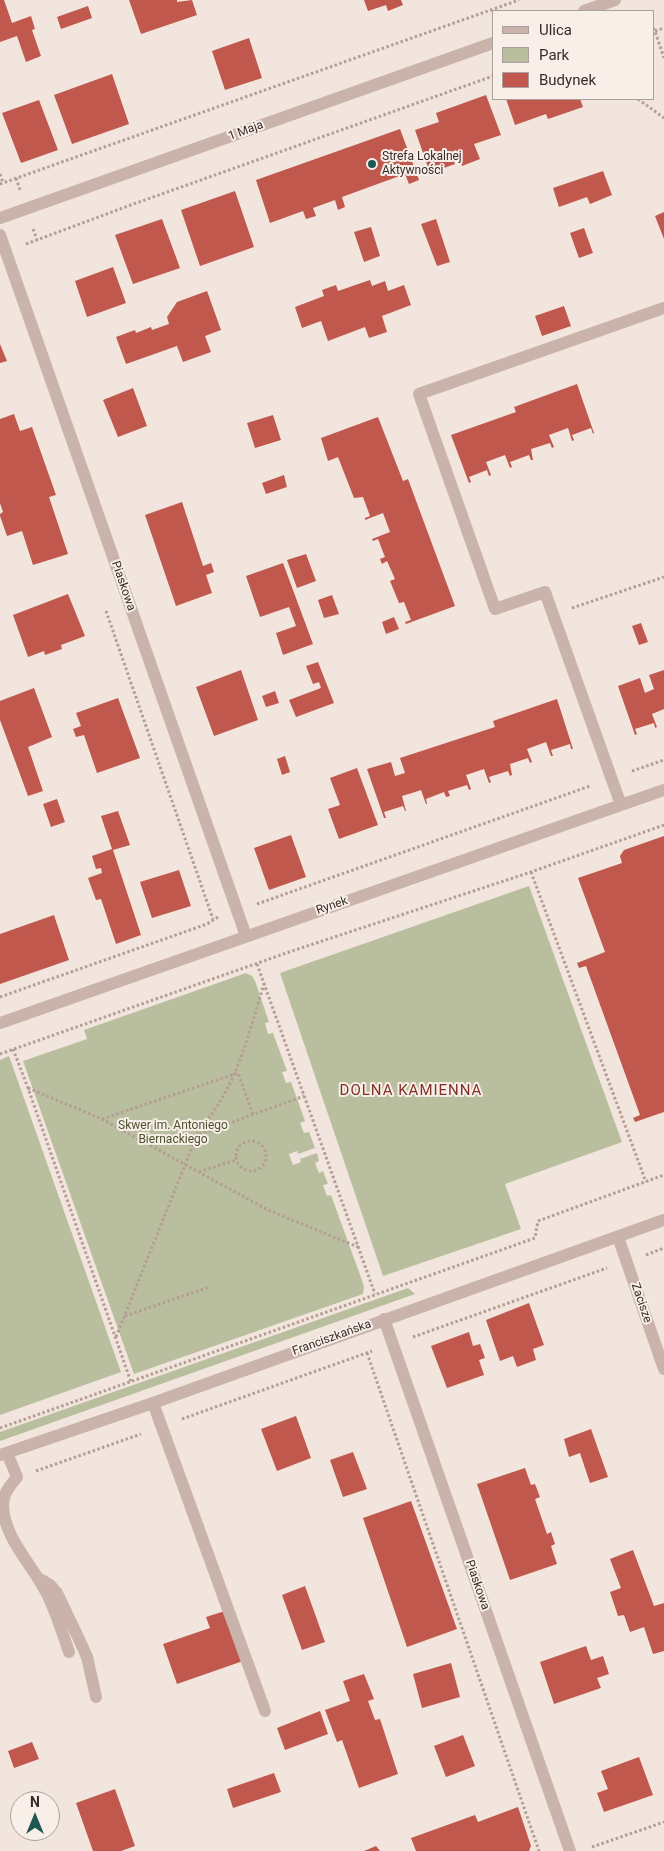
<!DOCTYPE html>
<html>
<head>
<meta charset="utf-8">
<style>
  body { margin:0 }
  #map { position:relative; width:664px; height:1851px; overflow:hidden; background:#f1e5dd; font-family:Roboto,sans-serif }
  canvas { display:block }
  .legend { position:absolute; left:492px; top:10px; width:162px; height:90px; box-sizing:border-box; background:#f9efe9; border:1px solid #aba19c; margin:0; padding:6px 9px; list-style:none; font-size:15px; color:#362b29 }
  .legend li { display:flex; align-items:center; gap:10px; height:25px }
  .legend b { width:25px; border:1px solid #aba19c }
  .north { position:absolute; left:10px; top:1791px; width:50px; height:50px; box-sizing:border-box; background:#f9efe9; border:1px solid #aba19c; border-radius:50%; rotate:0deg; font-size:14px; font-weight:700; line-height:20px; text-align:center; color:#362b29 }
  .north::after { content:''; display:block; margin:auto; width:18px; height:22px; background:#205651; clip-path:polygon(50% 0,100% 100%,50% 72%,0 100%) }
</style>
</head>
<body>
<div id="map">
<canvas width="664" height="1851"></canvas>
<ul class="legend">
<li><b style="height:6px;background:#c9b3aa"></b>Ulica</li>
<li><b style="height:14px;background:#b9bf9e"></b>Park</li>
<li><b style="height:14px;background:#c0584d"></b>Budynek</li>
</ul>
<div class="north">N</div>
</div>
<script>
const g = document.querySelector('canvas').getContext('2d');
g.lineJoin = 'round';
function fill(path, color) {
  g.fillStyle = color;
  g.fill(path, 'evenodd');
}
function strokePath(path, color, width, dash) {
  g.strokeStyle = color;
  g.lineWidth = width;
  g.lineCap = dash ? 'butt' : 'round';
  g.setLineDash(dash || []);
  g.stroke(path);
}
function write(font, color, halo, rows, align = 'center') {
  g.font = font + ' Roboto,sans-serif';
  g.lineWidth = 4;
  g.setLineDash([]);
  g.textBaseline = 'middle';
  g.strokeStyle = halo;
  g.fillStyle = color;
  for (const [text, x, y, turn = 0] of rows) {
    g.save();
    g.translate(x, y);
    g.rotate((+turn || 0) * Math.PI / 180);
    g.textAlign = isNaN(turn) ? turn : align;
    if (halo) g.strokeText(text, 0, 0);
    g.fillText(text, 0, 0);
    g.restore();
  }
}
fill(new Path2D(`
  M529,886L622,1142L505,1184L521,1229L383,1276L280,973Z
  M246,973L252,976L255,981L269,1022L265,1023L268,1034L273,1033L287,1071L282,1072L286,1083L291,1082L305,1121L300,1123L304,1133L309,1132L315,1148L298,1154L297,1151L289,1154L293,1165L301,1162L300,1159L317,1153L319,1161L315,1163L319,1173L323,1171L328,1184L323,1185L327,1196L331,1195L364,1286L363,1294L134,1374L23,1061L87,1039L84,1030Z
  M9,1056L121,1372L0,1415V1060Z
  M408,1288L415,1294L0,1441V1432Z`), '#b9bf9e');
fill(new Path2D(`
  M0,0H4L12,23L31,16L35,29L32,30L41,56L26,62L17,36L0,42Z
  M129,0H177V2L192,0L197,15L141,34Z
  M364,0H401L403,5L388,11L386,5L368,11Z
  M88,6L92,18L61,29L57,17Z
  M249,38L262,78L225,90L212,51Z
  M112,74L129,124L72,144L54,95Z
  M486,95L501,135L474,144L480,159L462,166L456,150L451,152L455,164L430,173L415,130L439,122L436,113Z
  M506,99H580L583,107L548,119L546,114L515,125Z
  M39,100L58,150L21,163L2,113Z
  M400,129L419,180L409,184L405,174L342,197L345,207L338,210L335,200L313,208L316,216L306,219L303,211L270,223L256,180Z
  M603,171L612,195L590,204L587,197L559,207L553,188Z
  M235,191L254,247L200,266L181,210Z
  M664,212V239L655,216Z
  M162,219L180,268L133,284L115,235Z
  M436,219L450,262L437,266L421,224Z
  M371,227L380,256L364,262L354,232Z
  M584,228L593,253L579,258L570,233Z
  M113,267L126,303L87,317L75,281Z
  M370,280L372,286L385,281L388,291L404,285L411,305L382,316L387,332L369,338L365,327L328,341L321,321L302,328L295,307L324,296L322,290L336,285L338,291Z
  M207,291L221,330L205,336L211,352L183,362L177,346L126,364L116,337L135,330L136,333L151,327L152,330L169,324L167,317L177,302Z
  M564,306L571,326L542,336L535,316Z
  M0,344L7,361L0,363Z
  M577,384L594,433L593,434L591,428L572,435L574,440L572,441L568,428L549,435L554,447L552,448L550,443L531,449L533,460H531L529,455L510,462L512,467L510,468L505,455L486,462L491,475L489,476L487,470L469,477L471,482L469,483L451,435L516,412L514,407Z
  M133,388L147,426L118,437L103,400Z
  M14,414L20,431L32,427L56,495L49,497L68,554L33,565L22,531L7,536L0,516V514L3,512L0,503V419Z
  M273,415L281,440L255,448L247,423Z
  M378,417L403,481L408,479L455,606L406,624L405,622L411,620L404,602L399,603L390,581L395,579L387,561L382,564L380,559L385,557L378,539L373,541L372,539L390,532L383,513L365,520V518L370,516L363,497L354,498L338,457L328,461L321,438Z
  M284,475L287,487L266,494L262,483Z
  M182,502L203,566L211,563L214,572L206,575L212,593L176,606L145,515Z
  M306,554L316,581L297,588L287,560Z
  M283,563L313,644L283,655L276,633L296,626L289,607L260,617L246,576Z
  M68,594L85,636L61,645L62,649L45,655L44,651L28,657L13,615Z
  M332,595L339,614L324,618L318,600Z
  M394,617L399,629L386,634L382,622Z
  M641,623L648,642L639,645L632,626Z
  M318,662L334,703L296,717L289,700L321,688L319,682L313,684L306,666Z
  M241,670L258,720L214,736L196,687Z
  M664,670V709L652,714L657,727L655,728L654,723L635,729L637,734L635,735L618,686L640,678L645,693L654,689L649,675Z
  M34,688L52,737L28,747L43,791L28,796L0,720V701Z
  M275,691L279,703L266,707L262,696Z
  M118,698L140,758L97,773L84,735L76,737L73,729L81,726L76,713Z
  M557,699L573,749H571L570,744L551,750L553,756H551L546,742L527,749L532,762L530,763L528,758L510,764L512,775L510,776L508,771L489,777L491,782L489,783L484,769L466,775L471,789L469,790L467,785L448,791L450,796L446,797L444,792L426,799L427,804H426L421,790L412,793L402,796L406,811H405L403,806L384,812L386,818H384L367,769L391,762L395,776L405,773L400,758L495,727L493,721Z
  M285,756L290,772L282,775L277,759Z
  M357,768L378,825L339,839L328,809L340,805L330,778Z
  M57,799L65,822L51,827L43,804Z
  M118,811L130,845L113,850L141,935L116,944L101,899L96,900L88,878L102,873L101,868L96,869L92,856L112,849L101,816Z
  M291,835L306,877L269,890L254,848Z
  M664,836V1112L635,1122L633,1118L640,1115L586,966L579,968L577,963L605,952L578,878L622,863L620,856L624,850Z
  M179,870L191,906L152,918L140,882Z
  M54,915L69,960L0,984V934Z
  M529,1303L544,1345L533,1349L536,1360L517,1367L513,1356L500,1361L486,1320Z
  M469,1332L473,1346L480,1344L485,1358L479,1360L484,1375L447,1388L431,1346Z
  M296,1416L311,1458L277,1471L261,1429Z
  M591,1429L608,1477L590,1483L580,1453L569,1457L564,1439Z
  M353,1452L367,1489L343,1497L330,1460Z
  M525,1468L531,1485L535,1484L540,1497L535,1499L547,1534L551,1532L555,1544L551,1546L557,1564L510,1580L477,1484Z
  M411,1501L457,1629L407,1647L363,1518Z
  M633,1550L654,1606L664,1603V1651L653,1654L644,1627L630,1632L624,1615L618,1616L610,1592L621,1588L610,1559Z
  M305,1586L325,1642L302,1650L282,1595Z
  M225,1611L243,1661L177,1684L163,1644L210,1628L206,1617Z
  M586,1646L591,1660L603,1656L609,1674L597,1678L601,1688L554,1704L540,1662Z
  M451,1663L460,1697L422,1708L413,1674Z
  M364,1674L374,1699L368,1701L375,1720L380,1719L398,1774L359,1788L342,1740L337,1742L325,1710L350,1701L343,1681Z
  M320,1711L328,1734L285,1750L277,1728Z
  M463,1735L475,1766L446,1777L434,1746Z
  M32,1742L39,1759L14,1768L8,1751Z
  M639,1757L653,1795L604,1812L597,1793L608,1789L601,1771Z
  M274,1773L281,1792L233,1808L227,1789Z
  M115,1789L135,1846L121,1851H93L76,1803Z
  M518,1807L531,1846L529,1851H416L411,1838L475,1815L478,1822Z
  M376,1846L380,1851H364Z`), '#c0584d');
strokePath(new Path2D(`
  M653,28L655,31L664,58
  M655,31L664,28
  M638,99L664,118
  M0,174L3,183
  M16,178L20,190
  M0,184L519,0
  M33,229L37,240
  M26,244L128,206L493,76
  M572,608L664,577
  M106,611L213,919
  M632,771L664,760
  M531,872L646,1182
  M257,904L590,786
  M257,964L375,1294
  M0,997L207,924L218,917
  M13,1049L28,1088L131,1382
  M0,1054L289,952L531,872L664,825
  M28,1088L102,1119L268,1210L358,1247
  M102,1119L238,1073L253,1114
  M197,1135C205,1123 214,1112 221,1100C242,1065 252,1022 264,984
  M236 1156a15 15 0 1 1 30 0a15 15 0 1 1-30 0Z
  M199,1172L236,1160
  M646,1255L664,1248
  M125,1316L209,1287
  M116,1337L197,1135L304,1096
  M413,1337L607,1268
  M367,1353L539,1851
  M182,1419L372,1351
  M0,1428L535,1238L538,1221L664,1175
  M36,1471L141,1434
  M592,1847L664,1822`), '#b49d94', 3, [2.5, 2.5]);
strokePath(new Path2D(`
  M584,11L615,0
  M0,218L493,43
  M0,235L246,936
  M621,805L545,592L495,609L419,394L664,308
  M0,1023L664,790
  M618,1237L664,1369
  M384,1319L570,1851
  M153,1403L265,1711
  M7,1453L17,1477C11,1485 3,1493 3,1504C3,1538 33,1565 47,1594C56,1612 62,1632 69,1652
  M0,1455L153,1403L664,1220
  M42,1580L50,1585L57,1593L78,1637L87,1657L96,1697`), '#c9b3aa', 12);
for (const [x, y, r, color] of [
  [372,164,5,"#205651"]
]) {
  const dot = new Path2D();
  dot.arc(x, y, r, 0, 2 * Math.PI);
  g.fillStyle = color;
  g.fill(dot);
  strokePath(dot, '#f9efe9', 2);
}
write('12px', '#362b29', '#f9efe9', [
  ["1 Maja",246,131,-20],
  ["Piaskowa",123,586,71],
  ["Rynek",332,906,-19],
  ["Zacisze",641,1303,71],
  ["Franciszkańska",332,1338,-20],
  ["Piaskowa",477,1585,71]
]);
write('12px', '#362b29', '#f9efe9', [
  ["Strefa Lokalnej",382,157],
  ["Aktywności",382,171]
], 'left');
write('12px', '#4b532e', '#f9efe9', [
  ["Skwer im. Antoniego",173,1126],
  ["Biernackiego",173,1140]
]);
g.letterSpacing = '1px';
write('15px', '#812e26', '#f9efe9', [
  ["DOLNA KAMIENNA",411,1091]
]);
g.letterSpacing = '0px';
</script>
</body>
</html>
